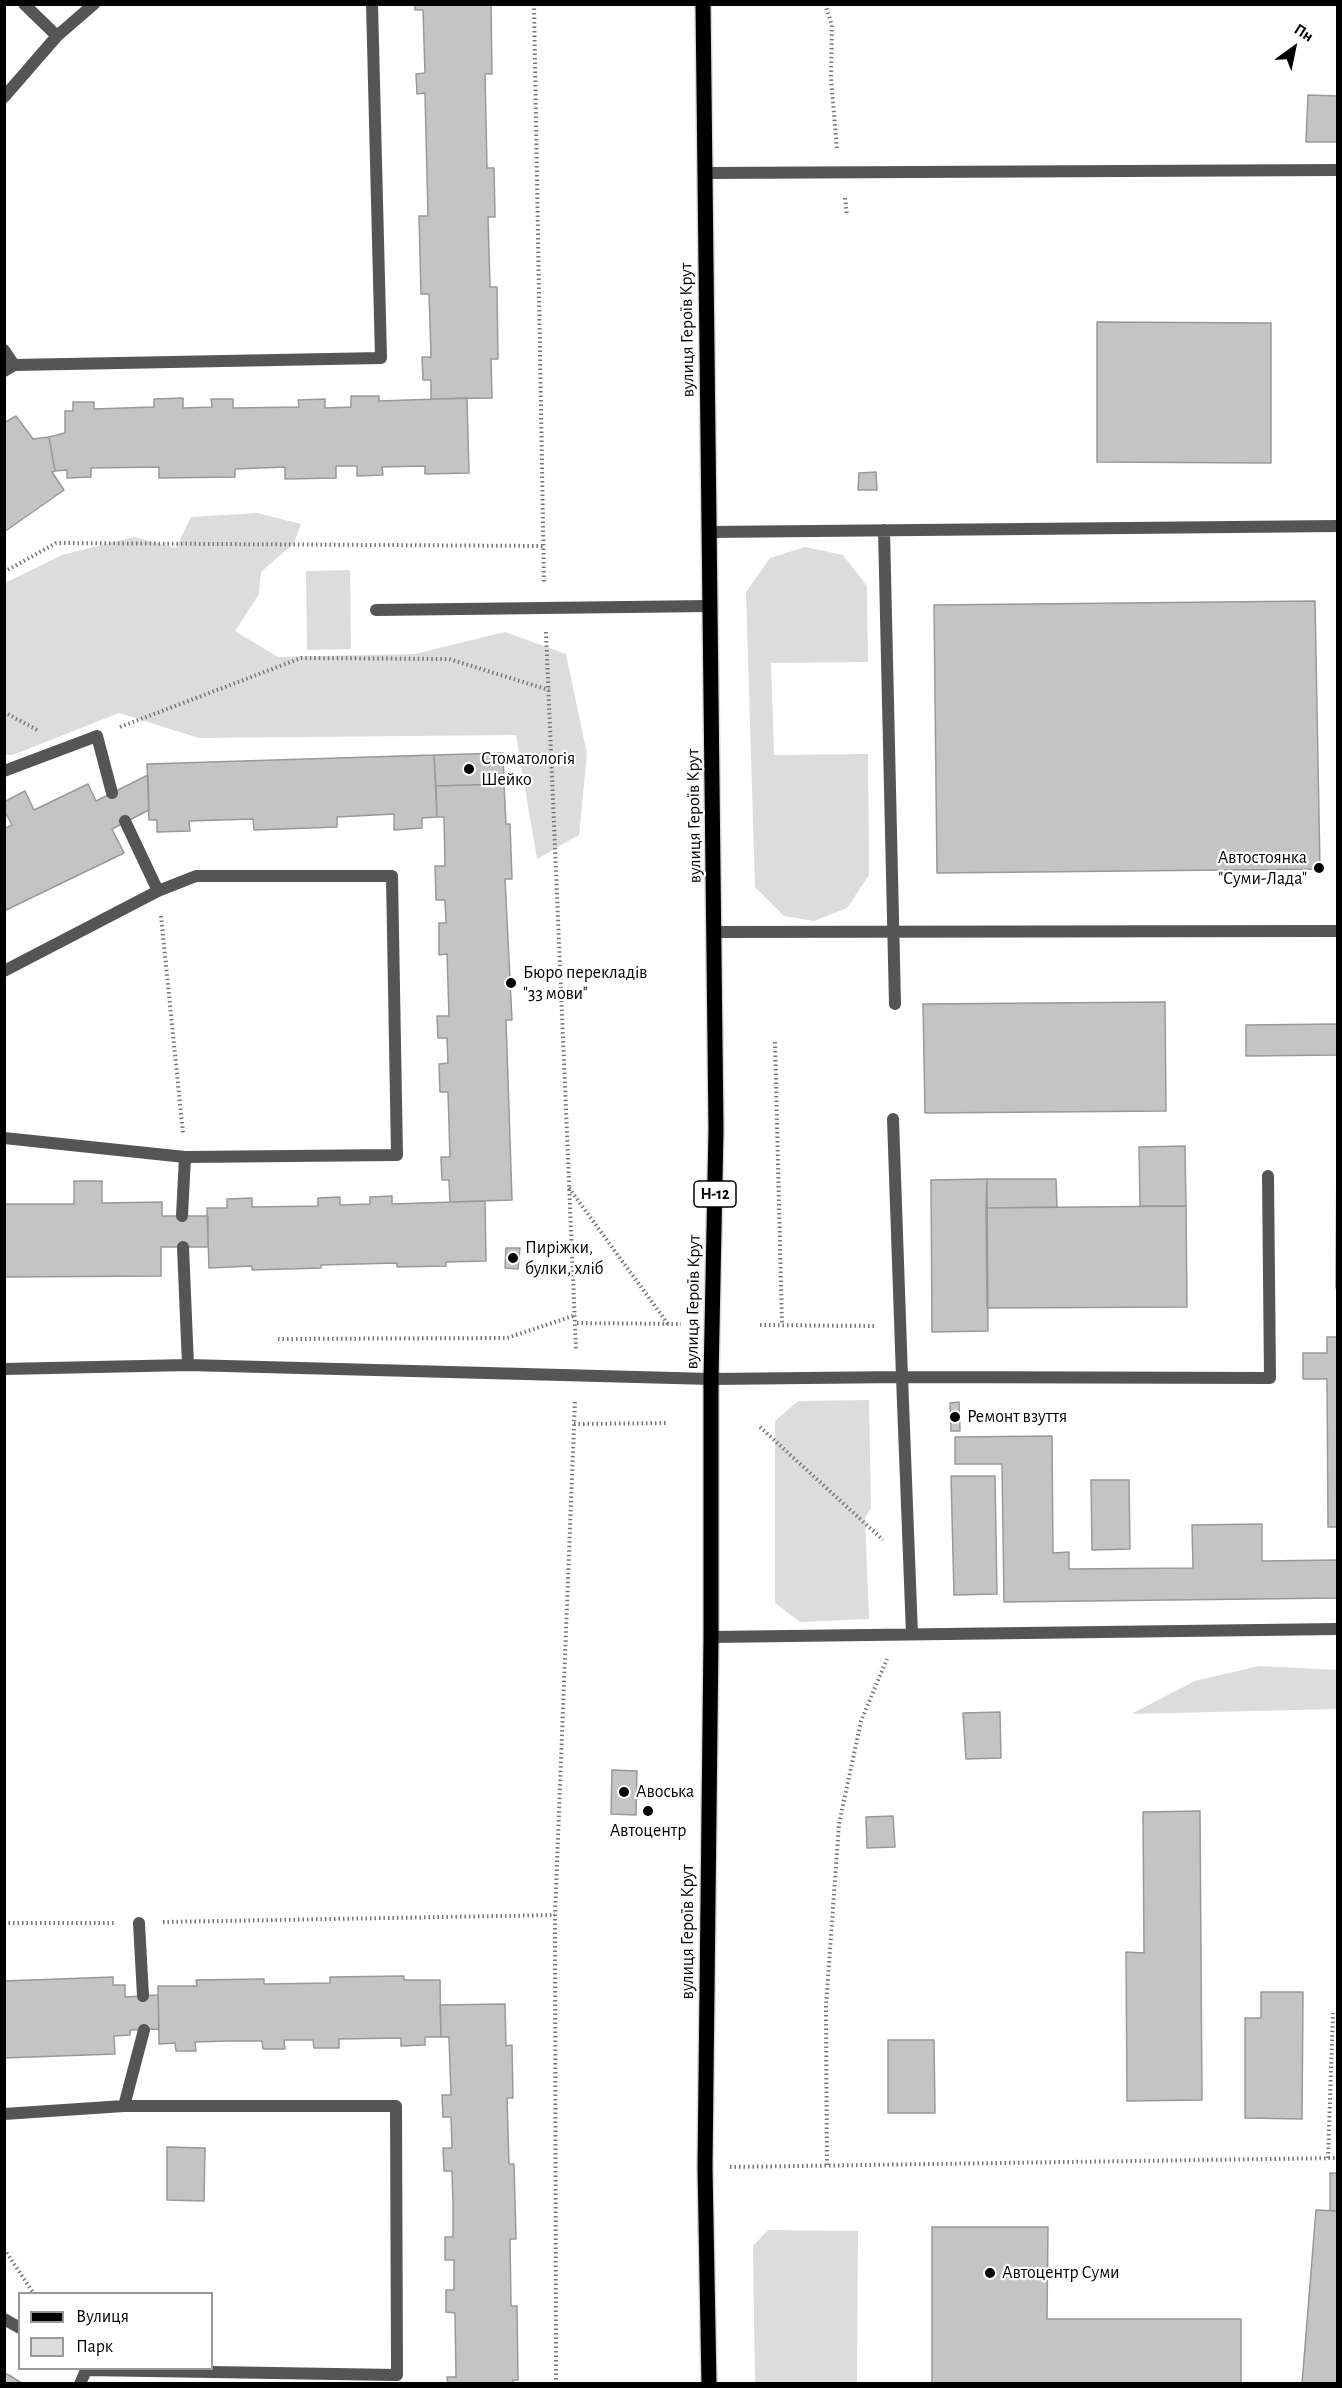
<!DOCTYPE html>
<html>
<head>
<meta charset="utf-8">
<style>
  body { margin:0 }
  #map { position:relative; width:1342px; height:2388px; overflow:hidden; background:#fff; font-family:"Alegreya Sans",sans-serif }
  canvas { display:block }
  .frame { position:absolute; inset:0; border:6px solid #000; pointer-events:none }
  .legend { position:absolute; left:18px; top:2292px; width:195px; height:78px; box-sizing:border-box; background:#fff; border:2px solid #999; margin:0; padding:8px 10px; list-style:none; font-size:18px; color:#000 }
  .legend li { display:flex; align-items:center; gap:12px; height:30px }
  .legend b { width:30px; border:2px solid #999 }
  .north { position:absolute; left:1264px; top:18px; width:60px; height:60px; -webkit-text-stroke:4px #fff; paint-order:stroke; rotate:33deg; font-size:16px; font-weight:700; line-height:24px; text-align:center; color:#000 }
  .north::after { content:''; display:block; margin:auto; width:21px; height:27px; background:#000; clip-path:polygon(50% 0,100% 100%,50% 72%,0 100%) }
</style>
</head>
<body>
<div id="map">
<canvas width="1342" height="2388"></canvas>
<div class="frame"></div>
<ul class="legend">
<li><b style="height:8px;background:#000"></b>Вулиця</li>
<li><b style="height:16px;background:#dcdcdc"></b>Парк</li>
</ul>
<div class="north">Пн</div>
</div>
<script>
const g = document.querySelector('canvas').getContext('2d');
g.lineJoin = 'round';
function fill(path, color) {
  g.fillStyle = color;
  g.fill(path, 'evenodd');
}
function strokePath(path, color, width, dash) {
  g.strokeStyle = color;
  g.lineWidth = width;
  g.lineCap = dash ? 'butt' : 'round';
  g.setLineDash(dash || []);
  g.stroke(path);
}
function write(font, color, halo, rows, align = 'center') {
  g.font = font + ' "Alegreya Sans",sans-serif';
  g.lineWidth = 4.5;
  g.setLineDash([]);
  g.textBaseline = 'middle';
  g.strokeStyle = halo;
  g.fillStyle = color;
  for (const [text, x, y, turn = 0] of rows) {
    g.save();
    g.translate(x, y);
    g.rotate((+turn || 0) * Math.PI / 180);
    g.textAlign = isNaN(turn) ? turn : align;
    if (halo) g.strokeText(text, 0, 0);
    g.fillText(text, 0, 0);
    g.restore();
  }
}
fill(new Path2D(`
  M257,513L301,524L294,543L261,572L259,594L235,631L278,657L415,654L505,632L566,654L587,754L579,835L537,859L516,735L199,738L119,713L13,755H5V583L62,555L134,537L176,548L191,517Z
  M805,547L843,555L867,586L868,662L771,663L774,755L868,754L869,875L847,908L814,921L784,916L755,887L746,592L770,558Z
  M350,570L351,649L307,650L306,571Z
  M869,1400L871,1508L865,1518L869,1619L800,1622L775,1603V1421L798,1401Z
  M1259,1666L1337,1670V1709L1131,1714L1195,1681Z
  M768,2230L858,2231L857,2383H755L753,2246Z`), '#dcdcdc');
const building = new Path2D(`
  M415,4H491L492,74H485L487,168H494L495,217H488L490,287H497L498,359H491L492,398L431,399V380H423L422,357H431L430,323L429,294H421L419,216H428L425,93L417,94L416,74L425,73L423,10H415Z
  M1308,95L1338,96V142H1306Z
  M1097,322L1271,323V463L1097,462Z
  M351,396H379V401L467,398L469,473L425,474V466L382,467L383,475L357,476V466H336V478L285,479V467L235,469V477L159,478V467L91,468V477L67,478V470L55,471L49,437L65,433V411H73V402H94V409L154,407V399L183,398V408L212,407L211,399H233V408L299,407L298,400L325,399V408L351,407Z
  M16,416L33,439L49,437L55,471L52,472L64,490L4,532V423Z
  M876,472L877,490H858L859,473Z
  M1315,601L1320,869L937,873L934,605Z
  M503,753L504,784L436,786L434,755Z
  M434,755L437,817L422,818V828L394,830V814L337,817V827L254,830L253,819L189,821L190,831L157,832V820H149L147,764Z
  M148,775L149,810L112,829L124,853L4,911V829L12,825L4,810V802L25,791L34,810L88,784L96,801Z
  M504,784L506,824H510L512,879H505L512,1020H506L512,1200L450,1202L449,1180H442L441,1157H450L448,1092H440L439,1064L448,1063L447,1038H438L437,1016H449L447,954L439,955V923H446L445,900H436L435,866H445L444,817H437L436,786Z
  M1165,1002L1166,1111L925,1113L923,1004Z
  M1338,1024V1055L1246,1056V1025Z
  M1337,1144H1338V1288H1336Z
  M1185,1146L1186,1206H1140L1139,1147Z
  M987,1179H1056L1057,1207L986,1208Z
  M987,1179L988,1331L932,1332L931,1180Z
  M74,1181H102V1203L162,1202V1216H208V1247H161V1276L4,1277V1204H74Z
  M392,1196V1204L485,1201L486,1261L446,1262V1266L397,1267V1263L321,1265V1268L252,1270V1266L209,1268L207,1208H227V1199L252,1198V1207L318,1206V1198L340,1197V1205L370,1204V1197Z
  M1186,1206L1187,1307L987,1308L986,1208Z
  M506,1248H520L518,1269L505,1268Z
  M1327,1337H1338V1527H1328L1327,1379H1303V1353H1327Z
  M959,1402L960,1431H951L950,1403Z
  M1052,1436L1053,1553L1069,1552V1569L1193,1568L1192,1525L1262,1524V1561L1337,1560L1338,1598L1004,1602L1002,1464H955V1437Z
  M951,1476H995L997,1594L954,1595Z
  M1091,1480H1129L1130,1549L1092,1550Z
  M1000,1712L1001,1758L966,1759L963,1713Z
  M612,1770L637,1771L636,1815L611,1814Z
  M1200,1811L1202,2100L1127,2101L1126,1952L1144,1953L1143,1812Z
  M893,1816L895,1847L867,1848L866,1817Z
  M404,1976V1980H440L441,2037H425V2045L401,2046V2038L339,2039V2048H314L313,2040H284L285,2049H263L262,2041H229L195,2042L196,2051H176L175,2043L159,2044L158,1986H197L196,1980L264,1979V1984L330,1983V1977Z
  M113,1977V1985H125V1997L158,1995L159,2029L130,2030V2035L114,2036L115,2054L4,2058V1981Z
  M1261,1992H1303L1302,2119L1245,2118V2018H1261Z
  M505,2004L506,2046L512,2045L513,2098H507L509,2164H514L516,2239H510L511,2306H517L518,2380H513V2384H448L447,2377H456L455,2313L446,2312V2290H454V2260H445V2237H453V2203L452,2171H444L443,2148H452L451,2117H443L442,2095H451L449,2037H441L440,2005Z
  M888,2040H934L935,2113H888Z
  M167,2147L205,2148L204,2201L167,2200Z
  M1330,2173H1338V2211H1330Z
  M1316,2210L1338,2211V2384H1302Z
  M932,2227H1048L1047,2319H1241V2384H932Z
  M4,2373L9,2375L23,2384H4Z`);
fill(building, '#c4c4c4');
strokePath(building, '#999', 1.5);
const primary = new Path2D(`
  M703,4L716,1129L711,1379V1637L705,2167L709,2384`);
strokePath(primary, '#dbdbdb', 18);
strokePath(new Path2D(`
  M534,4L544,583
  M825,4L832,25L831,78L837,149
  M845,198L847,215
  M4,572L56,543L543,546
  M546,632L576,1350
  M4,712L39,731
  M120,727L301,658L449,659L549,690
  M161,916L183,1133
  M775,1042L782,1325
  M569,1188L668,1324
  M577,1323L681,1324
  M760,1325L876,1326
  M278,1339L507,1338L576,1315
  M574,1424L668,1423
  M760,1427L883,1540
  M163,1922L555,1915
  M4,1923H114
  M1328,2158L1333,2013
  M827,2165L826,2006L839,1824L861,1721L887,1659
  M730,2167L1338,2158
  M4,2249L34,2294
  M556,2384L555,1915L575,1399`), '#777', 4, [1.5, 3]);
strokePath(new Path2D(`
  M24,4L57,36
  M4,97L57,36L94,4
  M705,173L1338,170
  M4,350L14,365
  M4,371L14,365L381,358L372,4
  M884,530L895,1004
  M710,532L1338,526
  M376,610L710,606
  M4,771L97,736L112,793
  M125,821L158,891
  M715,932L1338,931
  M4,971L158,891L196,876H392L397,1155L185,1157
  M893,1119L902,1377L1270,1378L1268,1176
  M4,1138L185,1157L182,1216
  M183,1247L188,1365
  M4,1369L188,1365L711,1379L902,1377L912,1634
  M711,1637L1338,1629
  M139,1923L143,1996
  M124,2106L144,2030
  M4,2114L124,2106H396L397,2375L86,2370L80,2384
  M4,2319L20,2328`), '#555', 12);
strokePath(primary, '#000', 15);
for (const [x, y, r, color] of [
  [469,769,6,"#000"],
  [1319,868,6,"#000"],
  [511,983,6,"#000"],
  [513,1258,6,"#000"],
  [955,1417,6,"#000"],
  [624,1792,6,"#000"],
  [648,1811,6,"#000"],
  [990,2273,6,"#000"]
]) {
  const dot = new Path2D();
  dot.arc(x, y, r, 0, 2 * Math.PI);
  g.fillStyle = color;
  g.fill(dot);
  strokePath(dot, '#fff', 2);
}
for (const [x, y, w] of [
  [715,1194,42]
]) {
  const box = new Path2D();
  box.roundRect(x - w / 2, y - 13, w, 26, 4.5);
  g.fillStyle = '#fff';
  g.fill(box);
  strokePath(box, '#000', 1.5);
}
write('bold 16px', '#000', null, [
  ["Н-12",715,1194]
]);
write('18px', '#000', '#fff', [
  ["вулиця Героїв Крут",687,330,-91],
  ["вулиця Героїв Крут",694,816,-91],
  ["вулиця Героїв Крут",693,1302,-89],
  ["вулиця Героїв Крут",688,1932,-90]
]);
write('18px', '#000', '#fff', [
  ["Стоматологія",481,759],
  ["Шейко",481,780],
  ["Автостоянка",1307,858,"right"],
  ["\"Суми-Лада\"",1307,879,"right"],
  ["Бюро перекладів",523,973],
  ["\"33 мови\"",523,994],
  ["Пиріжки,",525,1248],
  ["булки, хліб",525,1269],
  ["Ремонт взуття",967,1417],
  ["Авоська",636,1792],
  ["Автоцентр",648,1831,"center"],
  ["Автоцентр Суми",1002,2273]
], 'left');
</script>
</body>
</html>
